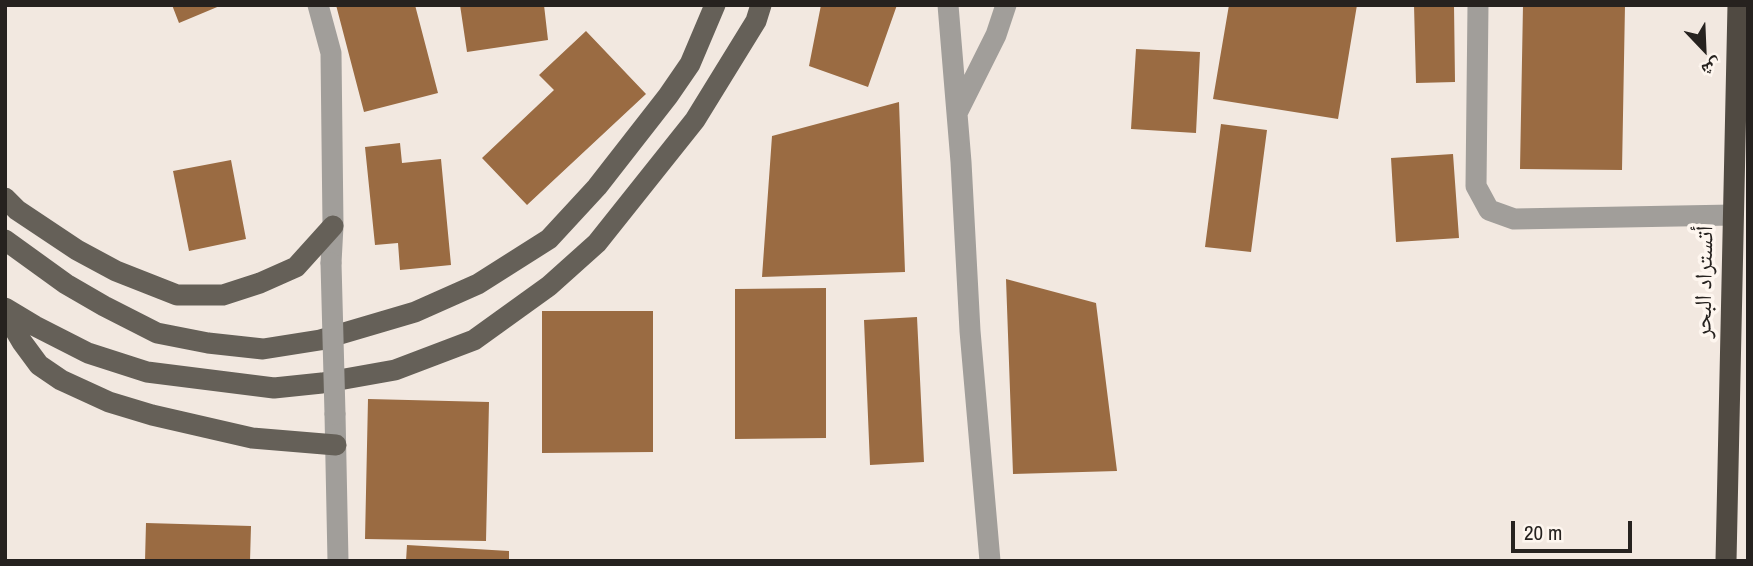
<!DOCTYPE html>
<html>
<head>
<meta charset="utf-8">
<style>
  body { margin:0 }
  #map { position:relative; width:1753px; height:566px; overflow:hidden; background:#f2e8e0; font-family:"Archivo Narrow","Noto Naskh Arabic",sans-serif }
  canvas { display:block }
  .frame { position:absolute; inset:0; border:7px solid #26221f; pointer-events:none }
  .north { position:absolute; left:1669px; top:14px; width:70px; height:70px; -webkit-text-stroke:5px #fef6ef; paint-order:stroke; rotate:157deg; font-size:19px; font-weight:700; line-height:28px; text-align:center; color:#26221f }
  .north::after { content:''; display:block; margin:auto; width:24px; height:32px; background:#26221f; clip-path:polygon(50% 0,100% 100%,50% 72%,0 100%) }
  .scale { position:absolute; left:1511px; top:521px; width:121px; height:32px; box-sizing:border-box; border:4px solid #26221f; border-top:0; padding-left:9px; font-size:21px; line-height:24px; white-space:nowrap; color:#26221f; -webkit-text-stroke:5px #fef6ef; paint-order:stroke }
</style>
</head>
<body>
<div id="map">
<canvas width="1753" height="566"></canvas>
<div class="frame"></div>
<div class="north">ش</div>
<div class="scale">20 m</div>
</div>
<script>
const g = document.querySelector('canvas').getContext('2d');
g.lineJoin = 'round';
function fill(path, color) {
  g.fillStyle = color;
  g.fill(path, 'evenodd');
}
function strokePath(path, color, width, dash) {
  g.strokeStyle = color;
  g.lineWidth = width;
  g.lineCap = dash ? 'butt' : 'round';
  g.setLineDash(dash || []);
  g.stroke(path);
}
function write(font, color, halo, rows, align = 'center') {
  g.font = font + ' "Archivo Narrow","Noto Naskh Arabic",sans-serif';
  g.lineWidth = 7;
  g.setLineDash([]);
  g.textBaseline = 'middle';
  g.strokeStyle = halo;
  g.fillStyle = color;
  for (const [text, x, y, turn = 0] of rows) {
    g.save();
    g.translate(x, y);
    g.rotate((+turn || 0) * Math.PI / 180);
    g.textAlign = isNaN(turn) ? turn : align;
    if (halo) g.strokeText(text, 0, 0);
    g.fillText(text, 0, 0);
    g.restore();
  }
}
fill(new Path2D(`
  M172,5H222L179,23Z
  M336,5H415L438,93L364,112Z
  M460,5H544L548,40L467,52Z
  M821,5H897L868,87L809,66Z
  M1229,5H1357L1338,119L1213,99Z
  M1414,5H1454L1455,82L1416,83Z
  M1523,5H1625L1622,170L1520,169Z
  M586,31L646,94L527,205L482,158L554,90L539,75Z
  M1136,49L1200,52L1196,133L1131,129Z
  M899,102L905,272L762,277L772,136Z
  M1221,124L1267,130L1251,252L1205,247Z
  M400,143L402,163L441,159L451,265L400,270L398,243L375,245L365,147Z
  M1453,154L1459,238L1396,242L1391,158Z
  M231,160L246,239L189,251L173,171Z
  M1006,279L1096,303L1117,471L1013,474Z
  M826,288V438L735,439V289Z
  M542,311H653V452L542,453Z
  M917,317L924,462L870,465L864,320Z
  M368,399L489,402L486,541L365,539Z
  M146,523L251,526L250,561H145Z
  M407,545L509,551V561H406Z`), '#9a6b42');
strokePath(new Path2D(`
  M318,5L331,53L333,226L331,263
  M948,5L961,162L970,331L990,561
  M1478,5L1476,186L1489,210L1514,219L1733,215
  M958,111L996,35L1006,5
  M335,414L338,561`), '#a19e9a', 21);
strokePath(new Path2D(`
  M5,198L17,210L77,250L116,271L177,295H223L260,283L296,267L333,226
  M5,240L66,284L104,306L157,333L208,343L263,349L320,340L415,312L478,284L549,239L597,187L668,96L690,64L715,5
  M5,308L35,326L88,353L147,372L274,388L322,383L395,370L474,340L549,286L597,243L695,120L756,21L761,5
  M5,313L22,342L39,365L61,380L109,402L152,415L252,438L336,445`), '#656058', 21);
strokePath(new Path2D(`
  M1726,561L1738,5`), '#504a42', 21);
strokePath(new Path2D(`
  M331,263L335,414`), '#a19e9a', 21);
write('24px', '#26221f', '#fef6ef', [
  ["أتستراد البحر",1705,282,-89]
]);
</script>
</body>
</html>
